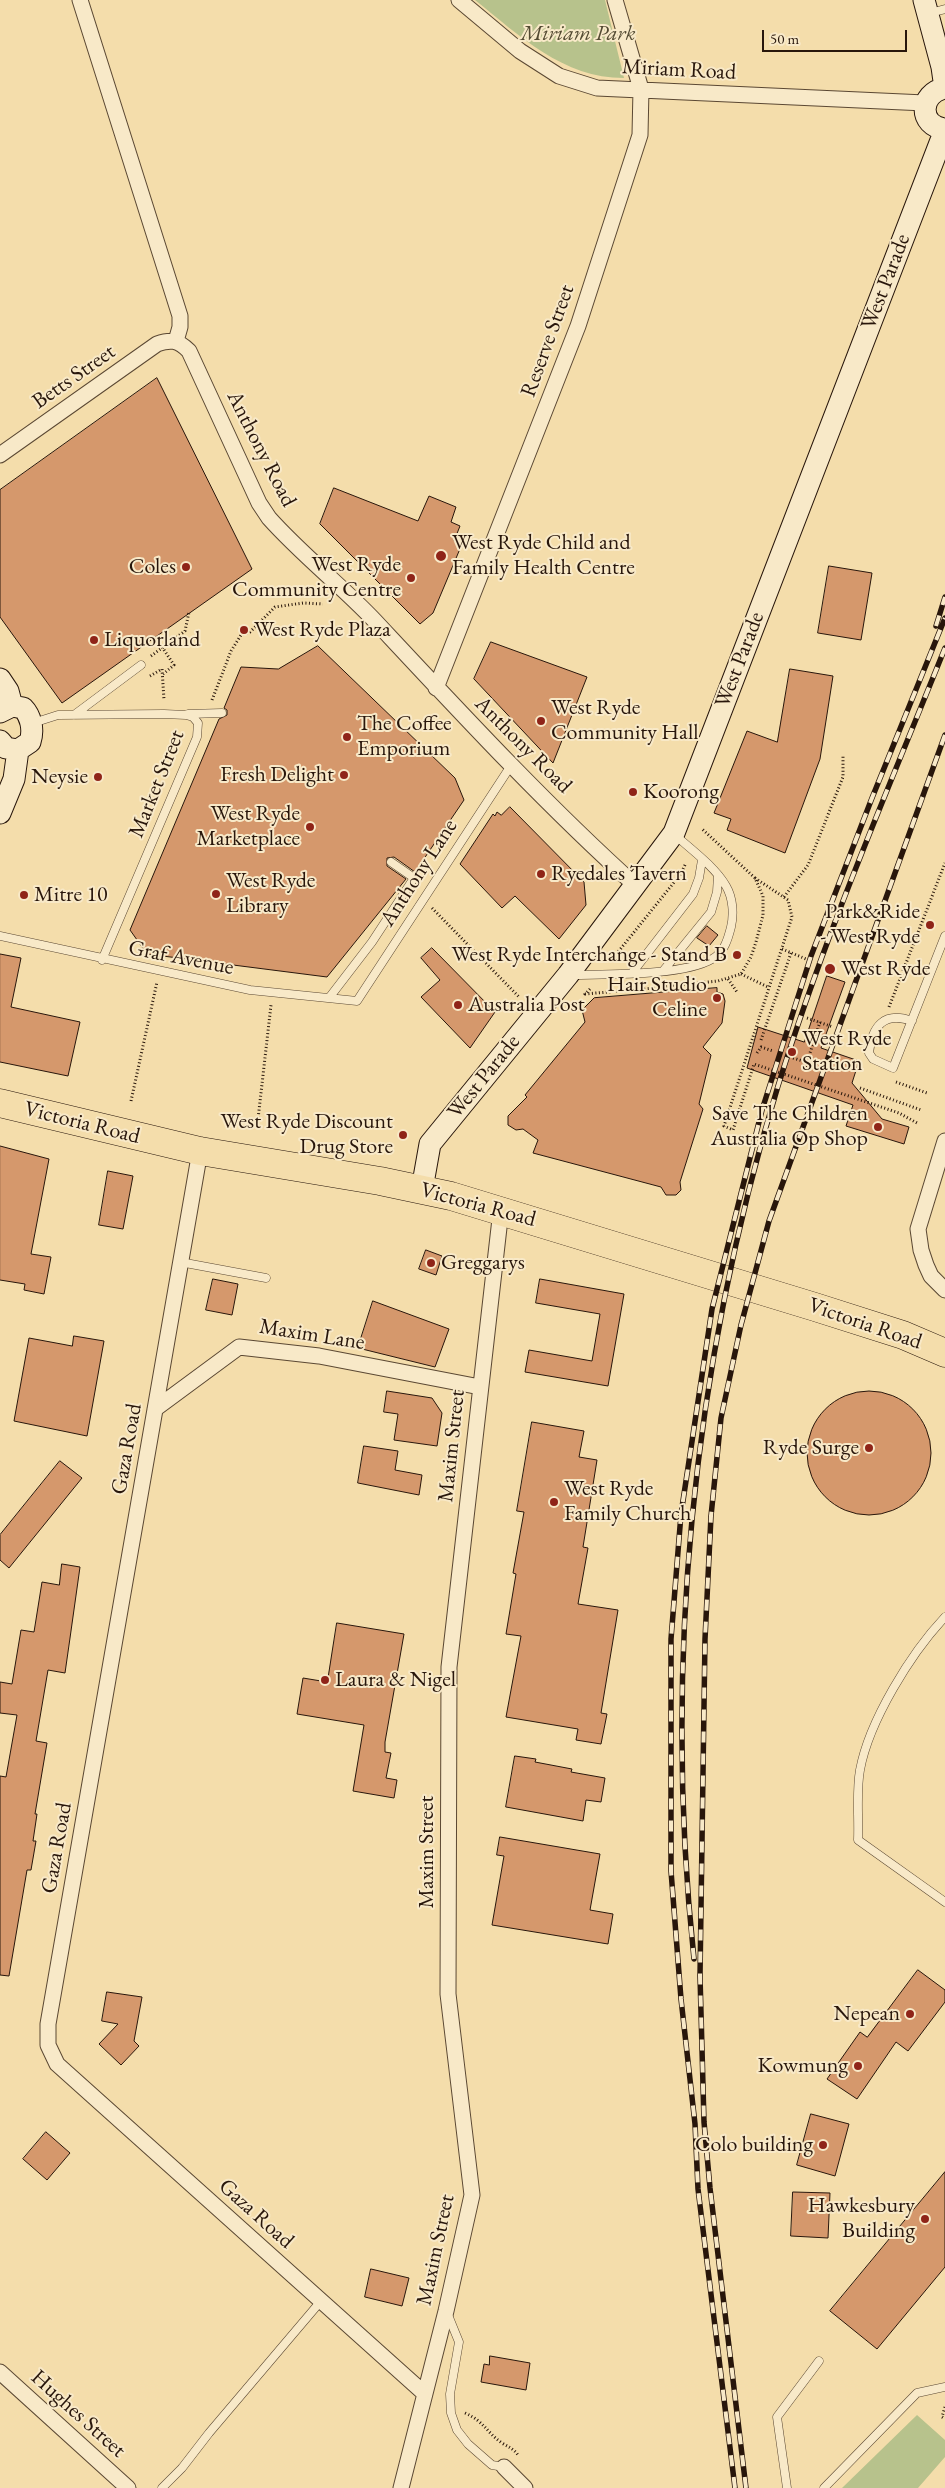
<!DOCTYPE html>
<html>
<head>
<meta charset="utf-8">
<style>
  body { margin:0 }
  #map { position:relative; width:945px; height:2488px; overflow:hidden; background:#f4ddab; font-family:"EB Garamond",serif }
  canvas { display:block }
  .scale { position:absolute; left:762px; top:30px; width:145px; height:22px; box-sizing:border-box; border:2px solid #28160b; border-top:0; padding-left:6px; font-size:15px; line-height:18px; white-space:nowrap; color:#28160b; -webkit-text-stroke:4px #f8e9c8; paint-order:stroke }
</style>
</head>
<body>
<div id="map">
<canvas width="945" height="2488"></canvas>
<div class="scale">50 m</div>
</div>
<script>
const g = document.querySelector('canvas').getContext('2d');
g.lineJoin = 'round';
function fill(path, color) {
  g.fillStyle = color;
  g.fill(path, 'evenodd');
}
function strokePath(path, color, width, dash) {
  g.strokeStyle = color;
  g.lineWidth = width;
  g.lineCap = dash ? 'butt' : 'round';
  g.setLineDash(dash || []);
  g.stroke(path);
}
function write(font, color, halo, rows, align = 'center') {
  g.font = font + ' "EB Garamond",serif';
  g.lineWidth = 4;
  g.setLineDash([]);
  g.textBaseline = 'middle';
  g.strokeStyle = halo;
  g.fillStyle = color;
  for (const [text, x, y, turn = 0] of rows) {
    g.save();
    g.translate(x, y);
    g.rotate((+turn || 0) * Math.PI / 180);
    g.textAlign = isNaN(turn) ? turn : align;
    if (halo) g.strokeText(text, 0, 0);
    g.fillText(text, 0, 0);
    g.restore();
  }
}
fill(new Path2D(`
  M475,0H605L624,78C563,78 520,36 475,0Z
  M917,2415L945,2440V2457L918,2488H842Z`), '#b7c28c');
const building = new Path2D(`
  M157,378L252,569L62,703L0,617V490Z
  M334,488L418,521L429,496L456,507L451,522L460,526L454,541L462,544L433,613L420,624L320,524Z
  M829,566L872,573L861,640L818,633Z
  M491,642L587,677L553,763L474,679Z
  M318,646L455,778L464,800L415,872L394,857L387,858V866L406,879L327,977L147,954L130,930L219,719L227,715V710L224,708L241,667L278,669Z
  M790,669L833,676L820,759L785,853L727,830L731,819L714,813L747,731L777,742Z
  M510,807L584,882L586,905L559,939L515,896L502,908L460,864L493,814L495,816L497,812L501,815Z
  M707,926L718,935L709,946L697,938Z
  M432,948L495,1012L470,1048L421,997L440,980L421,958Z
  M0,954L21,958L11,1007L80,1022L68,1076L0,1062Z
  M827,976L845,982L821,1048L859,1061L852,1083L882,1119L909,1127L904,1144L846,1126L853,1105L747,1068L758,1027L804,1042Z
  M717,988V992L723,994L725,1001L722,1023L703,1047L711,1055L699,1104L703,1109L680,1182L681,1190L676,1195H666L661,1187L533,1153L538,1140L523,1129L516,1130L508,1125V1116L527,1097L525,1095L585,1022L582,1010L594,998Z
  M0,1146L49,1159L31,1254L51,1257L44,1294L24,1290L25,1284L0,1280Z
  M108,1171L133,1176L123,1229L99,1225Z
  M426,1250L442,1256L436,1275L419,1269Z
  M213,1279L238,1284L232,1315L206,1310Z
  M540,1279L624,1294L608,1386L525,1372L529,1350L592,1361L600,1314L536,1303Z
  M373,1301L449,1329L435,1367L358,1348Z
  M74,1336L104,1341L87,1436L14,1421L29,1338L72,1346Z
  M807 1453a62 62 0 1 1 124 0a62 62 0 1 1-124 0Z
  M387,1391L432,1398L442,1413L437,1446L394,1440L398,1414L384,1412Z
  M532,1422L584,1431L579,1457L597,1460L583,1547L588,1548L578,1604L618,1610L601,1713L607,1714L601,1744L576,1740L578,1729L506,1717L521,1636L506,1634L516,1574L513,1573L524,1512L517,1511Z
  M364,1446L398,1451L395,1470L422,1475L419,1495L358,1483Z
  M60,1461L82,1478L9,1568L0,1560V1535Z
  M62,1564L80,1567L70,1638L65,1673L48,1670L36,1741L47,1743L35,1814H37L33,1841H36L31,1870H27L9,1976L0,1975V1776L6,1777L17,1715L0,1713V1682L12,1684L21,1630L34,1632L42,1582L59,1585Z
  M337,1623L404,1634L385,1742V1752L391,1753L386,1778L397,1780L394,1798L353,1791L364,1725L297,1714L303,1678L327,1682Z
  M515,1756L536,1759L535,1762L572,1769L571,1772L605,1778L601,1802L586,1800L583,1821L506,1807Z
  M500,1837L600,1854L590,1910L613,1914L608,1944L492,1925L504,1856L497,1855Z
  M918,1970L945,1990V2002L908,2051L896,2042L857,2099L827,2079L860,2032L867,2037Z
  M107,1992L142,1997L134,2041L139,2046L121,2065L99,2044L118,2024L102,2021Z
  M811,2114L849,2124L835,2176L797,2165Z
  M46,2132L70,2153L47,2180L23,2159Z
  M945,2172V2267L877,2349L830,2311Z
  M793,2192L830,2193L828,2238L791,2236Z
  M371,2269L409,2278L402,2306L365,2297Z
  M490,2356L530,2363L526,2390L481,2382L484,2364L489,2365Z`);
fill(building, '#d5986c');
strokePath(building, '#28160b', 1);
const lane = new Path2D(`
  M930,13L945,9
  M188,714L222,713
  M74,715L141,665
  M33,723L58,715L164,714L186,715L193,717L198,723L197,737L102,960
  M0,936L250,990L357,1001L512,764
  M663,971L711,912L717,892L718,875
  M632,973L693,894L699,878L702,860
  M573,975C608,974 683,976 712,959C724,953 728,939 731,927C734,914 733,898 726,886C715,867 692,850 675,835
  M329,998L372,942L414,878L391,862
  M912,1021C884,1011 872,1026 869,1053L873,1059L893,1068L945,936
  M180,1262L266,1278
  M945,1617C911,1653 869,1721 860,1770C856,1792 859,1817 858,1840L945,1902
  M448,2315L459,2342L450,2394L451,2413L457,2430L468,2444L492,2465L504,2467
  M162,2488L182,2468L209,2433L321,2301
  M787,2488L777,2417L819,2361
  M824,2488L917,2393L945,2387`);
const street = new Path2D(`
  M80,0L180,316V327L176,341
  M459,0L520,51L559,76L597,88L925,103
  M0,455L157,344C171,339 178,340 189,351L259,503L269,518C302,555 342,586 375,621C460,712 544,803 636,886
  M436,688L578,326L640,135L641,89L615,0
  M945,1141L918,1229L921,1250L926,1265L931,1276L945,1290
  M200,1151L48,2024V2045L57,2064L425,2394
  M155,1409L239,1347L319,1356L480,1387
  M0,2372L128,2488
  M504,2467L525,2488
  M401,2488L446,2311L472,2195L448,1994L449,1667L501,1210`);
const secondary = new Path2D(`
  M924,0L942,67L945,88
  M945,88C919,93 918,126 945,129
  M0,679L8,691L12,706
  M0,712L12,706L23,708C31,716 34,730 30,742L18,750L6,748L0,741
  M0,813L14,779L18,750
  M422,1189L430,1144L568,975L674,833L945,130`);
const highway = new Path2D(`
  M0,1103L200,1151L380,1181L451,1196L815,1307L903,1335L945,1353`);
strokePath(lane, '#5b4833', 9);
strokePath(street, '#5b4833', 17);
strokePath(secondary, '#28160b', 23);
strokePath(highway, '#28160b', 29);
strokePath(new Path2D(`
  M162,647L174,665L162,675
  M151,656L185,631L189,612
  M150,676L162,669L164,700
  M212,700L231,651L241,635L250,632L275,607L303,603L323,604
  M755,878L788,900L792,917L724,1126L733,1130L754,1064L899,1113L917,1123
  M784,897L808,865L843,777V756
  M432,908L519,997
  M782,949L806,959
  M614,957L680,875L686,863
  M741,974L768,987
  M728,979L737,992
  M666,986L718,981L741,974L751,957L756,942L763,915V896L755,878L701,828
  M590,989L585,994L655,988
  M889,1007L945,863
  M807,1018L833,1027
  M761,1040L791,953
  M757,1053L761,1047L773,1051
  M809,1056L820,1022
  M793,1058L806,1062L805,1069
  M806,1062L819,1066
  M896,1082L927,1093
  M860,1088L921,1110
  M131,1101L157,982
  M257,1128L271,1005
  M945,2407L942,2417L945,2419
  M465,2413C485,2422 486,2432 502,2443C508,2447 513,2448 518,2455`), '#28160b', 3, [1, 2.5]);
strokePath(lane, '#f8e9c8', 8);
strokePath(street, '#f8e9c8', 15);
strokePath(secondary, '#f8e9c8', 21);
strokePath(highway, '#f4ddab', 28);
const rail = new Path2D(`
  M936,626L945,597
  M694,1959C663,1667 692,1367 778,1086C824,937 887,792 945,648
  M735,2488L698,2189L695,2124L681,1999L671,1871V1639L681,1514L712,1309L762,1110L811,956L872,798L945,618
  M746,2488L710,2188L704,2122L700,1976L705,1639L711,1516L721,1418L741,1325L769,1221L945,735`);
strokePath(rail, '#28160b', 5.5);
strokePath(rail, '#f8e9c8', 4, [11]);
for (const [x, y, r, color] of [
  [441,556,6,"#8f2418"],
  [186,567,5,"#8f2418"],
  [411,578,5,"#8f2418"],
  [244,630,5,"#8f2418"],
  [94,640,5,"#8f2418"],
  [541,721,5,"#8f2418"],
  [347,737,5,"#8f2418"],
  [344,775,5,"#8f2418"],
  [98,777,5,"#8f2418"],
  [633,792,5,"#8f2418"],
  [310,827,5,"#8f2418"],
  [541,874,5,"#8f2418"],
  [216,894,5,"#8f2418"],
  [24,895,5,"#8f2418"],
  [930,925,5,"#8f2418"],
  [737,955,5,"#8f2418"],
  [830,969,6,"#8f2418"],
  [717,998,5,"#8f2418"],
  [458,1005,5,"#8f2418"],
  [792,1052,5,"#8f2418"],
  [878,1127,5,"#8f2418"],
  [403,1135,5,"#8f2418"],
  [431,1263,5,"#8f2418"],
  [869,1448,5,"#8f2418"],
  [554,1502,5,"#8f2418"],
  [325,1680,5,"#8f2418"],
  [910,2014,5,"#8f2418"],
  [858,2066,5,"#8f2418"],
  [823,2145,5,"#8f2418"],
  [925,2219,5,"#8f2418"]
]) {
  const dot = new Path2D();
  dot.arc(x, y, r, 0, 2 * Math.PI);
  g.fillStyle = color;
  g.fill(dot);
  strokePath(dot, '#f8e9c8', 2);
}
write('italic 22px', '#534a32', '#f8e9c8', [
  ["Miriam Park",578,34]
]);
write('22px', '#28160b', '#f8e9c8', [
  ["Miriam Road",679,70,3],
  ["West Parade",886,282,-69],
  ["Reserve Street",548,341,-70],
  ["Betts Street",74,377,-35],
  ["Anthony Road",261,449,63],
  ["West Parade",740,660,-69],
  ["Anthony Road",523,745,45],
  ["Market Street",157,784,-68],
  ["Anthony Lane",419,873,-57],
  ["Graf Avenue",181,958,11],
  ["West Parade",484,1077,-51],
  ["Victoria Road",82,1123,14],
  ["Victoria Road",478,1205,15],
  ["Victoria Road",865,1324,19],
  ["Maxim Lane",312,1335,9],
  ["Maxim Street",452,1446,-84],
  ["Gaza Road",127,1449,-80],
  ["Gaza Road",57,1848,-80],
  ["Maxim Street",427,1852,-90],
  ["Gaza Road",256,2214,42],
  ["Maxim Street",436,2250,-78],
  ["Hughes Street",78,2414,42]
]);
write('22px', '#28160b', '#f8e9c8', [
  ["West Ryde Child and",452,543],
  ["Family Health Centre",452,568],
  ["West Ryde",401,565,"right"],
  ["Community Centre",401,590,"right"],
  ["Coles",176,567,"right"],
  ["West Ryde Plaza",254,630],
  ["Liquorland",104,640],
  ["West Ryde",551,708],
  ["Community Hall",551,733],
  ["The Coffee",357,724],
  ["Emporium",357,749],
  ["Fresh Delight",334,775,"right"],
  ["Neysie",88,777,"right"],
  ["Koorong",643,792],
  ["West Ryde",300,814,"right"],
  ["Marketplace",300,839,"right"],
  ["Ryedales Tavern",551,874],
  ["West Ryde",226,881],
  ["Library",226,906],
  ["Mitre 10",34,895],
  ["Park&Ride",920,912,"right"],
  ["- West Ryde",920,937,"right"],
  ["West Ryde Interchange - Stand B",727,955,"right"],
  ["West Ryde",841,969],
  ["Hair Studio",707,985,"right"],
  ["Celine",707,1010,"right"],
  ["Australia Post",468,1005],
  ["West Ryde",802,1039],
  ["Station",802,1064],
  ["Save The Children",868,1114,"right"],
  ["Australia Op Shop",868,1139,"right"],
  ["West Ryde Discount",393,1122,"right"],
  ["Drug Store",393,1147,"right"],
  ["Greggarys",441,1263],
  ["Ryde Surge",859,1448,"right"],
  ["West Ryde",564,1489],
  ["Family Church",564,1514],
  ["Laura & Nigel",335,1680],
  ["Nepean",900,2014,"right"],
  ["Kowmung",848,2066,"right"],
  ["Colo building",813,2145,"right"],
  ["Hawkesbury",915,2206,"right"],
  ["Building",915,2231,"right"]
], 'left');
</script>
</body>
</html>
